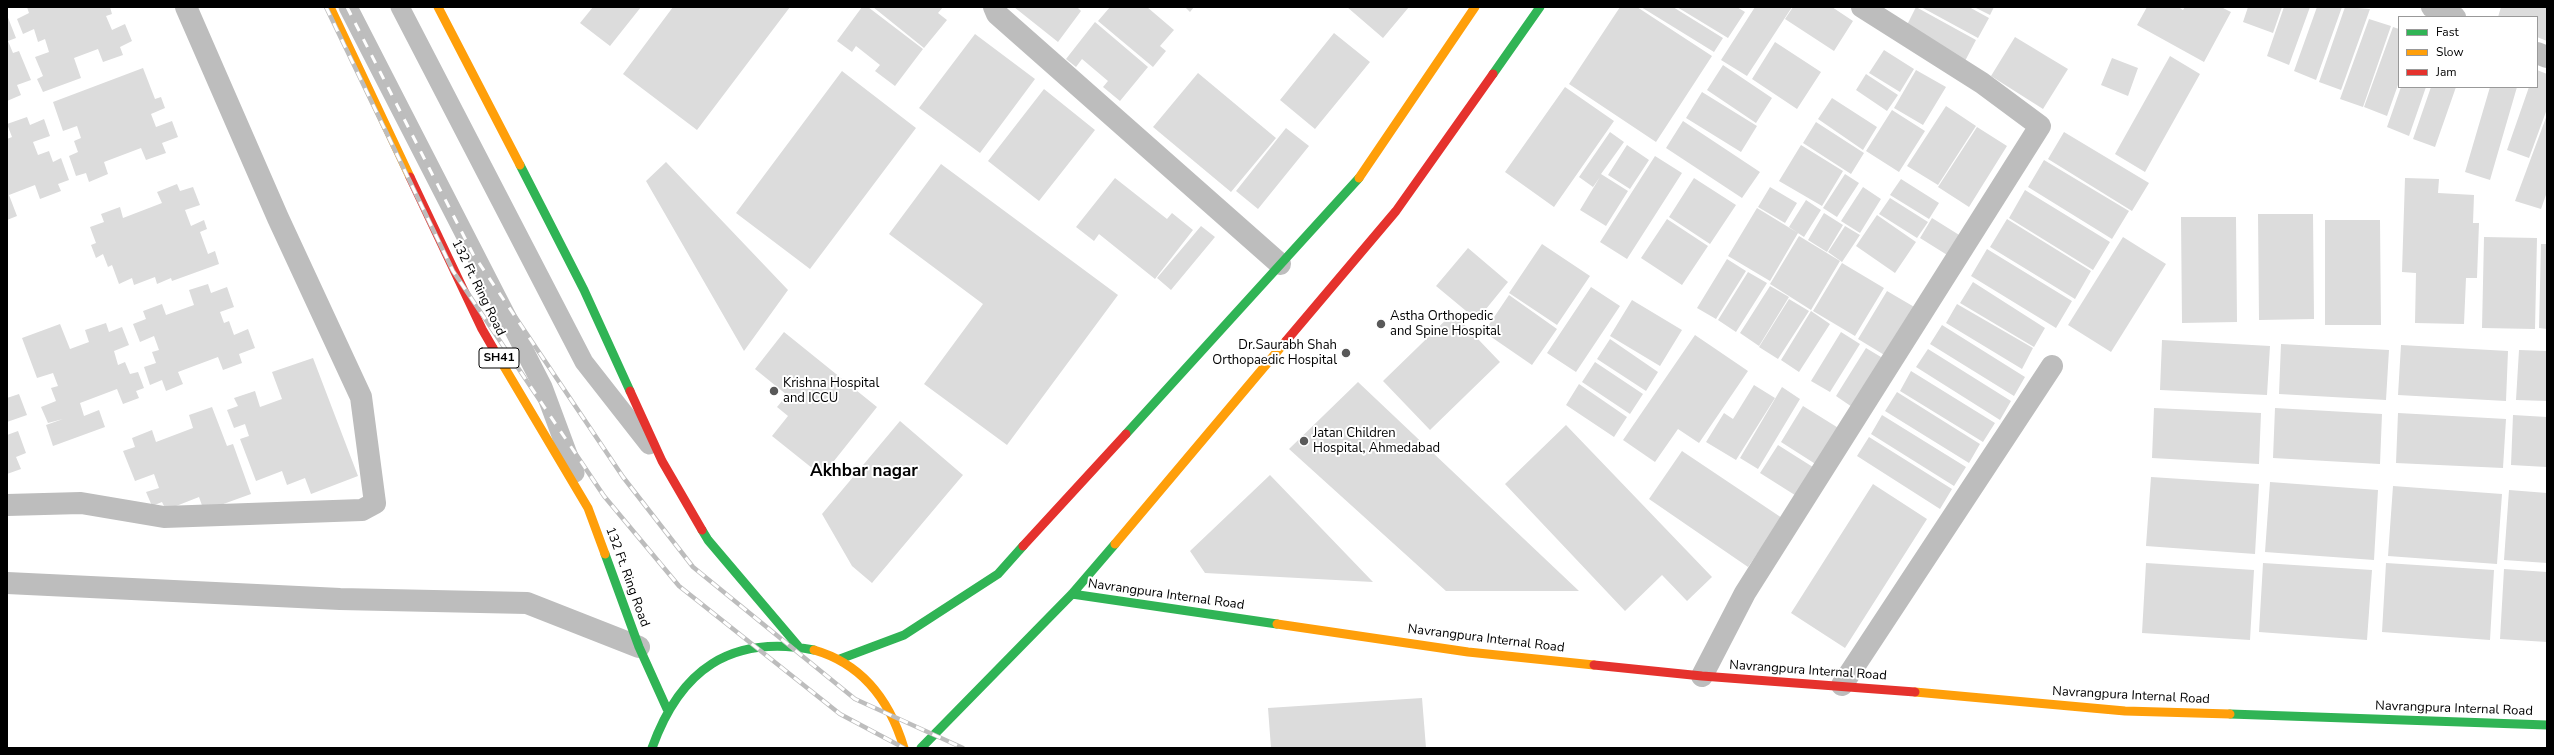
<!DOCTYPE html>
<html>
<head>
<meta charset="utf-8">
<style>
  body { margin:0 }
  #map { position:relative; width:2554px; height:755px; overflow:hidden; background:#fff; font-family:"Nunito Sans",sans-serif }
  canvas { display:block }
  .frame { position:absolute; inset:0; border:8px solid #000; pointer-events:none }
  .legend { position:absolute; left:2398px; top:16px; width:140px; height:72px; box-sizing:border-box; background:#fff; border:1px solid #999; margin:0; padding:5px 7px; list-style:none; font-size:12px; color:#000 }
  .legend li { display:flex; align-items:center; gap:8px; height:20px }
  .legend b { width:20px; border:1px solid #999 }
</style>
</head>
<body>
<div id="map">
<canvas width="2554" height="755"></canvas>
<div class="frame"></div>
<ul class="legend">
<li><b style="height:5px;background:#30b455"></b>Fast</li>
<li><b style="height:5px;background:#ff9f0a"></b>Slow</li>
<li><b style="height:5px;background:#e5322d"></b>Jam</li>
</ul>
</div>
<script>
const g = document.querySelector('canvas').getContext('2d');
g.lineJoin = 'round';
function fill(path, color) {
  g.fillStyle = color;
  g.fill(path, 'evenodd');
}
function strokePath(path, color, width, dash) {
  g.strokeStyle = color;
  g.lineWidth = width;
  g.lineCap = dash ? 'butt' : 'round';
  g.setLineDash(dash || []);
  g.stroke(path);
}
function write(font, color, halo, rows, align = 'center') {
  g.font = font + ' "Nunito Sans",sans-serif';
  g.lineWidth = 4;
  g.setLineDash([]);
  g.textBaseline = 'middle';
  g.strokeStyle = halo;
  g.fillStyle = color;
  for (const [text, x, y, turn = 0] of rows) {
    g.save();
    g.translate(x, y);
    g.rotate((+turn || 0) * Math.PI / 180);
    g.textAlign = isNaN(turn) ? turn : align;
    if (halo) g.strokeText(text, 0, 0);
    g.fillText(text, 0, 0);
    g.restore();
  }
}
fill(new Path2D(`
  M27,7H110L112,14L106,16L112,30L125,24L132,41L120,47L123,55L103,62L98,49L74,58L81,78L43,92L37,79L43,76L35,57L49,52L45,39L38,42L34,29L23,34L17,19L29,13Z
  M593,7H641L610,46L580,23Z
  M673,7H790L697,130L623,74Z
  M862,7H868L923,49L895,86L875,71L880,65L856,46L852,52L837,41Z
  M873,7H943L938,13L947,20L924,48Z
  M1014,7H1077L1081,11L1058,42Z
  M1110,7H1147L1174,30L1160,46L1166,51L1153,67L1098,21Z
  M1185,7H1194L1190,12Z
  M1347,7H1409L1383,38Z
  M1620,7H1637L1712,56L1656,142L1569,84Z
  M1641,7H1673L1723,38L1714,52Z
  M1677,7H1737L1745,12L1728,38Z
  M1755,7H1792L1747,76L1721,60Z
  M1793,7H1832L1853,21L1834,51L1785,19Z
  M1916,7L1976,40L1965,61L1905,29Z
  M1921,7H1969L1989,18L1978,38Z
  M1974,7H1994L1990,15Z
  M2147,7H2178L2183,10L2185,7H2221L2231,12L2204,62L2137,25Z
  M2248,7H2282L2273,33L2243,22Z
  M2284,7H2310L2289,65L2267,56Z
  M2317,7H2342L2316,80L2294,71Z
  M2345,7L2370,9L2341,90L2319,82Z
  M2501,7H2547V41L2537,37V17H2498Z
  M7,15L16,38L8,41L13,53L19,51L31,80L17,85L21,95L7,101Z
  M2369,19L2391,26L2363,107L2340,99Z
  M1095,22L1148,67L1120,101L1103,87L1108,81L1082,59L1076,67L1066,59Z
  M2393,27L2399,29V82L2387,116L2364,107Z
  M1334,33L1370,62L1315,129L1280,100Z
  M975,34L1035,79L980,153L919,108Z
  M2015,37L2068,69L2043,109L1991,76Z
  M1775,42L1821,72L1797,109L1752,79Z
  M1884,50L1914,69L1900,92L1869,73Z
  M2170,56L2200,74L2145,172L2115,154Z
  M2112,58L2138,68L2128,96L2101,85Z
  M1723,65L1772,98L1756,123L1707,90Z
  M143,68L155,99L161,97L165,108L151,114L156,127L172,121L178,137L162,143L166,153L146,160L141,148L104,162L108,174L89,182L86,173L76,176L69,156L78,152L74,141L81,138L77,126L63,131L53,102Z
  M1916,70L1946,87L1923,125L1894,108Z
  M2537,70L2547,74V109L2529,158L2507,150L2529,87H2537Z
  M842,71L916,128L810,269L736,213Z
  M1198,73L1276,138L1231,192L1153,127Z
  M1866,74L1898,95L1887,111L1856,90Z
  M1565,87L1614,121L1554,207L1505,172Z
  M2401,87H2426L2409,136L2387,127Z
  M2431,87H2456L2435,147L2413,139Z
  M2490,87H2517L2490,180L2465,172Z
  M1044,89L1095,130L1039,201L988,161Z
  M1702,92L1757,126L1741,152L1686,118Z
  M1832,98L1877,127L1863,150L1818,119Z
  M1946,106L1976,126L1938,185L1907,166Z
  M1892,110L1925,131L1899,172L1866,151Z
  M2547,115V192L2541,209L2515,201Z
  M27,117L30,125L44,119L50,136L33,142L38,155L49,151L53,162L61,158L69,180L58,184L61,191L40,199L35,185L9,195L17,216L7,220V139L12,137L7,124Z
  M1683,121L1760,172L1742,198L1666,148Z
  M1816,122L1864,153L1851,174L1803,143Z
  M1977,127L2007,146L1969,207L1938,187Z
  M1286,128L1309,146L1258,209L1236,191Z
  M1610,132L1624,142L1601,174L1628,191L1606,226L1580,210L1600,177L1593,187L1579,177Z
  M2064,132L2149,183L2132,211L2048,159Z
  M1627,145L1649,160L1630,189L1608,175Z
  M1801,145L1843,171L1822,206L1779,181Z
  M1655,156L1682,173L1627,259L1600,242Z
  M2044,160L2129,211L2112,239L2028,187Z
  M666,162L788,290L744,351L646,181Z
  M941,164L1118,295L1007,445L924,384L983,304L889,234Z
  M1845,174L1859,183L1837,217L1823,208Z
  M1115,178L1167,219L1172,213L1193,230L1155,279L1099,234L1094,241L1076,227Z
  M1694,178L1736,205L1710,244L1669,217Z
  M2405,178L2439,179L2438,193L2474,195L2473,223H2479L2477,278H2466L2464,324L2415,323L2416,273L2402,272Z
  M1901,179L1939,203L1929,219L1890,195Z
  M177,184L180,191L193,187L200,205L185,210L191,226L204,220L207,229L200,232L208,254L215,251L219,264L172,281L171,278L157,284L155,277L134,285L132,278L119,284L112,265L108,267L103,254L96,258L91,245L96,243L90,227L104,222L101,214L120,207L123,218L162,203L157,192Z
  M1770,187L1797,203L1785,223L1758,207Z
  M1863,187L1881,199L1860,233L1841,221Z
  M2025,190L2110,242L2093,270L2009,218Z
  M1890,198L1928,222L1917,238L1879,214Z
  M1806,200L1821,210L1804,237L1789,227Z
  M1757,208L1798,233L1770,281L1728,256Z
  M1824,213L1843,225L1827,252L1808,240Z
  M2258,214H2313L2314,319L2259,320Z
  M1877,215L1916,242L1895,273L1856,246Z
  M2181,217H2236L2237,322L2182,323Z
  M1932,218L1964,238L1952,258L1920,238Z
  M1667,219L1708,246L1682,285L1641,258Z
  M2007,219L2091,271L2075,299L1990,247Z
  M2325,220H2380L2381,325H2325Z
  M1201,226L1215,237L1171,290L1157,278Z
  M1845,226L1860,235L1842,262L1828,252Z
  M1799,236L1840,261L1811,310L1770,284Z
  M2123,237L2166,264L2111,352L2068,325Z
  M2484,237L2537,238L2535,329L2482,328Z
  M1542,244L1590,276L1557,325L1509,293Z
  M2541,244H2547V329L2539,328Z
  M1468,248L1508,282L1477,320L1436,286Z
  M1987,249L2072,301L2056,328L1971,276Z
  M1727,259L1746,271L1716,319L1697,308Z
  M1842,263L1884,288L1855,336L1813,311Z
  M1748,272L1767,283L1736,332L1718,320Z
  M1973,282L2045,328L2034,347L1960,303Z
  M208,284L211,293L227,287L234,307L220,312L224,323L229,321L234,335L248,329L255,348L239,354L242,363L223,370L218,357L178,372L183,384L166,391L162,380L150,385L144,367L156,363L152,352L159,350L154,336L140,342L133,324L146,319L143,311L162,304L166,315L194,305L189,290Z
  M1770,286L1789,297L1759,346L1740,333Z
  M1591,287L1620,306L1576,372L1547,353Z
  M1887,291L1916,308L1886,356L1858,339Z
  M1509,295L1557,329L1532,365L1484,332Z
  M1789,299L1809,311L1778,359L1759,347Z
  M1632,300L1682,330L1660,366L1610,336Z
  M1957,304L2033,348L2022,369L1946,323Z
  M1811,311L1830,324L1799,372L1781,360Z
  M1453,313L1500,362L1430,430L1383,381Z
  M106,323L109,332L122,327L129,345L114,351L118,365L125,362L130,374L138,372L144,388L136,391L139,398L123,404L117,389L80,403L84,416L99,410L105,427L53,446L46,425L63,419L48,423L41,407L56,401L51,388L58,386L53,373L37,378L22,338L60,324L70,349L89,342L85,330Z
  M1942,325L2025,377L2014,396L1930,344Z
  M784,332L877,407L822,476L772,436L788,416L777,407L787,395L755,369Z
  M1841,332L1860,344L1830,392L1811,381Z
  M1695,335L1748,371L1699,443L1678,429L1655,462L1623,440Z
  M1610,339L1658,372L1646,391L1597,359Z
  M2162,340L2270,346L2267,395L2160,390Z
  M2281,344L2389,350L2386,400L2279,394Z
  M2401,345L2508,351L2506,401L2398,395Z
  M1866,348L1886,360L1855,409L1836,396Z
  M1928,349L2011,401L2000,420L1916,367Z
  M2519,350L2547,351V401L2516,400Z
  M313,358L358,476L311,494L305,478L287,485L282,471L256,481L240,439L249,436L245,424L234,428L227,410L238,406L234,398L255,391L260,407L282,399L272,372Z
  M1595,362L1643,394L1630,414L1582,382Z
  M1911,371L1995,423L1983,442L1900,391Z
  M1358,382L1579,591H1446L1289,449Z
  M1579,384L1627,417L1614,437L1566,405Z
  M1754,385L1775,398L1736,460L1706,442L1724,413L1733,419Z
  M1782,387L1800,399L1758,469L1740,458Z
  M1897,392L1980,444L1969,463L1885,411Z
  M19,394L27,415L7,422V398Z
  M1803,406L1840,429L1817,465L1781,442Z
  M212,407L227,446L233,444L251,494L204,511L199,497L166,510L162,502L152,506L146,492L159,488L154,474L135,481L123,451L135,447L132,438L152,430L156,442L193,428L189,415Z
  M2154,408L2261,413L2259,464L2152,458Z
  M2275,408L2382,414L2380,464L2273,458Z
  M2398,413L2506,419L2503,468L2396,463Z
  M1882,415L1966,467L1954,486L1871,434Z
  M2513,415L2547,417V467L2511,465Z
  M900,421L963,475L872,583L852,566L822,514Z
  M1566,425L1712,577L1687,601L1662,575L1625,611L1505,484Z
  M18,431L26,453L16,457L21,469L7,474V435Z
  M1869,437L1952,489L1940,509L1857,456Z
  M1778,445L1816,469L1798,497L1760,473Z
  M1682,451L1782,518L1748,567L1649,499Z
  M1270,475L1373,582L1205,573L1190,551Z
  M2151,477L2259,484L2255,554L2146,546Z
  M2270,482L2378,490L2374,560L2265,552Z
  M1873,484L1927,519L1845,648L1791,613Z
  M2393,486L2502,494L2497,564L2388,556Z
  M2509,490L2547,493V563L2504,560Z
  M2146,563L2254,570L2250,640L2142,633Z
  M2263,563L2372,570L2367,640L2259,632Z
  M2386,563L2494,570L2490,640L2382,632Z
  M2504,569L2547,572V642L2500,639Z
  M1422,698L1426,748H1271L1268,708Z`), '#dcdcdc');
strokePath(new Path2D(`
  M348,7L543,387L575,473
  M400,7L584,362L649,445`), '#bdbdbd', 19);
strokePath(new Path2D(`
  M994,7L997,14L1280,264
  M2432,7L2455,17
  M2537,53L2547,57
  M7,505L81,503L164,517L362,510L375,503L361,397L278,218L186,7
  M7,583L340,599L527,603L639,647
  M1702,676L1745,593L2040,126L1982,83L1862,7
  M1842,685L2052,366`), '#bdbdbd', 22);
strokePath(new Path2D(`
  M1493,74L1540,7
  M520,165L584,290L630,391
  M1126,434L1359,178
  M702,530L708,540L798,646
  M605,554L639,647L667,709
  M1072,594L1277,624
  M840,659L904,635L998,574L1023,546
  M2230,714L2547,725
  M652,748C680,670 730,634 814,650
  M921,748L1072,594L1115,544`), '#30b455', 9);
strokePath(new Path2D(`
  M330,7L410,177
  M438,7L520,165
  M1359,178L1475,7
  M493,348L588,508L605,554
  M1115,544L1286,341
  M1277,624L1468,652L1594,665
  M814,650C863,664 890,701 904,748
  M1915,692L2125,711L2230,714`), '#ff9f0a', 9);
strokePath(new Path2D(`
  M410,177L482,329L493,348
  M1286,341L1396,211L1493,74
  M630,391L662,461L702,530
  M1023,546L1126,434
  M1594,665L1702,676L1915,692`), '#e5322d', 9);
const rail = new Path2D(`
  M326,7L453,271L604,496L679,586L840,714L904,748
  M347,7L473,254L623,477L693,567L855,699L963,748`);
strokePath(rail, '#bdbdbd', 4.5);
strokePath(rail, '#fff', 3, [9]);
for (const [x, y, r, color] of [
  [1381,324,5,"#595959"],
  [1346,353,5,"#595959"],
  [774,391,5,"#595959"],
  [1304,441,5,"#595959"]
]) {
  const dot = new Path2D();
  dot.arc(x, y, r, 0, 2 * Math.PI);
  g.fillStyle = color;
  g.fill(dot);
  strokePath(dot, '#fff', 1.5);
}
for (const [x, y, w] of [
  [499,358,40]
]) {
  const box = new Path2D();
  box.roundRect(x - w / 2, y - 10, w, 20, 3);
  g.fillStyle = '#fff';
  g.fill(box);
  strokePath(box, '#000', 1);
}
write('bold 12px', '#000', null, [
  ["SH41",499,358]
]);
write('13px', '#000', '#fff', [
  ["132 Ft. Ring Road",478,288,64],
  ["132 Ft. Ring Road",627,577,70],
  ["Navrangpura Internal Road",1166,595,8],
  ["Navrangpura Internal Road",1486,639,7],
  ["Navrangpura Internal Road",1808,671,4],
  ["Navrangpura Internal Road",2131,696,3],
  ["Navrangpura Internal Road",2454,709,2]
]);
write('13px', '#000', '#fff', [
  ["Astha Orthopedic",1390,317],
  ["and Spine Hospital",1390,332],
  ["Dr.Saurabh Shah",1337,346,"right"],
  ["Orthopaedic Hospital",1337,361,"right"],
  ["Krishna Hospital",783,384],
  ["and ICCU",783,399],
  ["Jatan Children",1313,434],
  ["Hospital, Ahmedabad",1313,449]
], 'left');
write('bold 17px', '#000', '#fff', [
  ["Akhbar nagar",864,472]
]);
</script>
</body>
</html>
